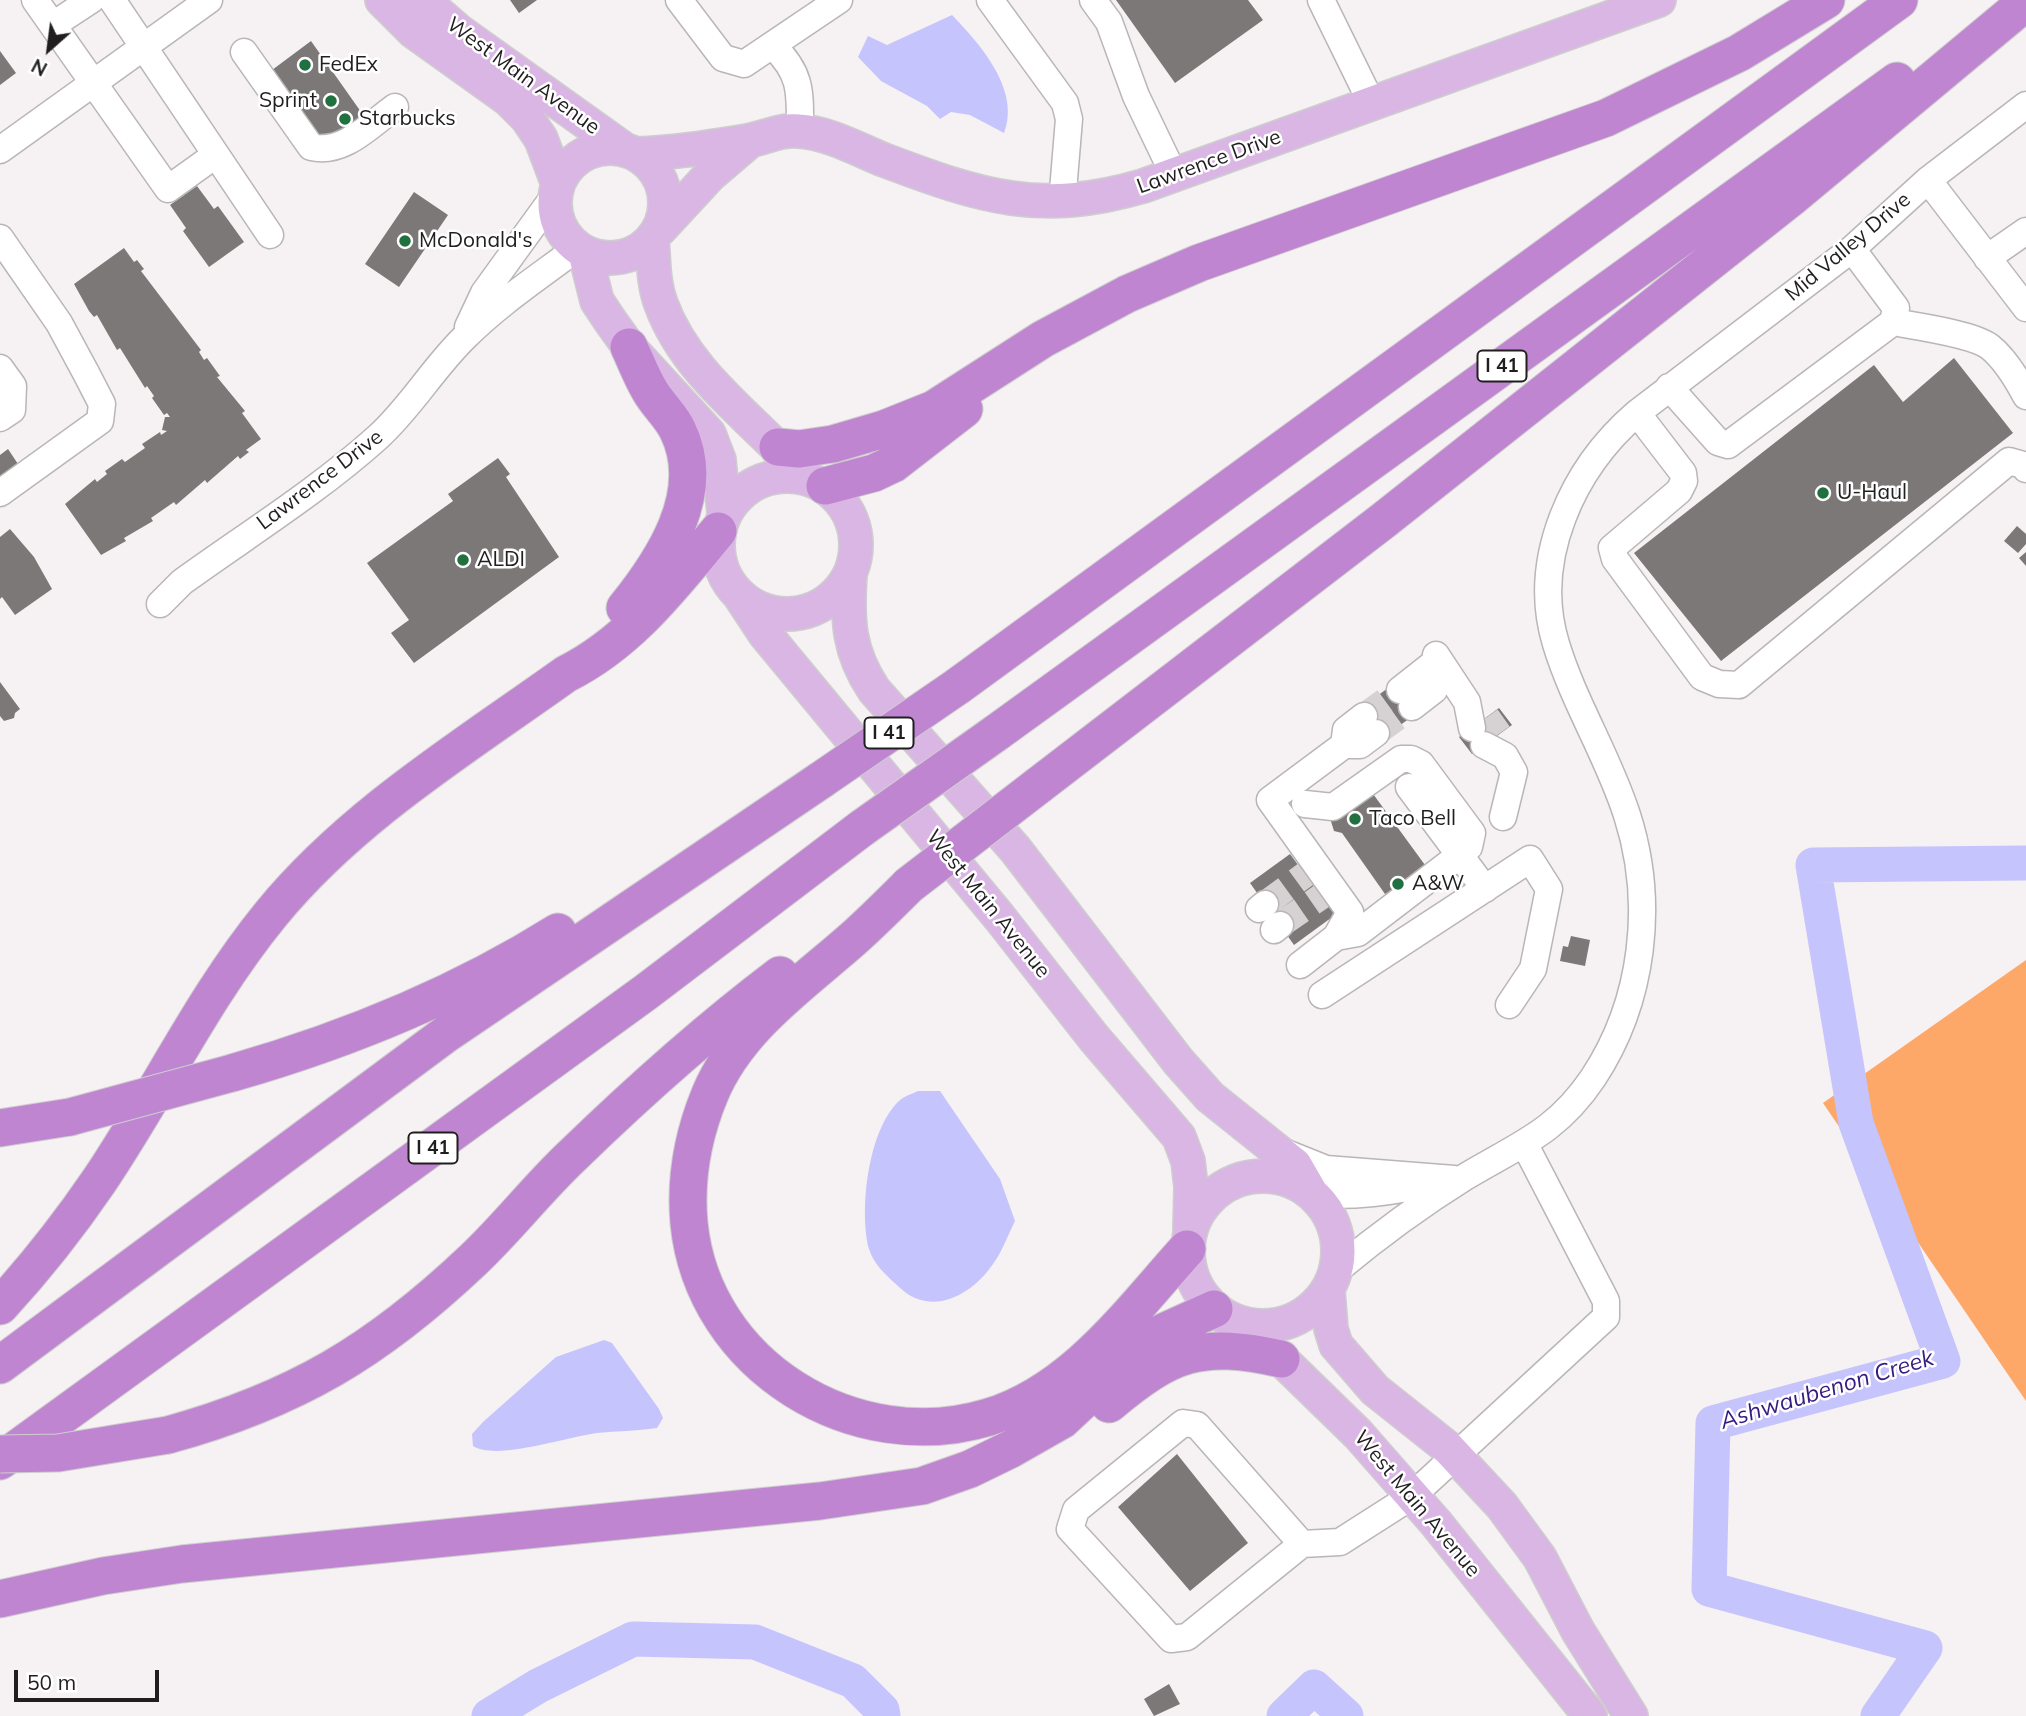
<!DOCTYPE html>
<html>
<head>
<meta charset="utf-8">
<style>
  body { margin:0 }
  #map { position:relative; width:2026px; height:1716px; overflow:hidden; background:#f6f1f3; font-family:Mulish,sans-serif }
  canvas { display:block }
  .north { position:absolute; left:14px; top:14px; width:70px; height:70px; -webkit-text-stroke:5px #fff; paint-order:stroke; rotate:208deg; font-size:19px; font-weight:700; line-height:28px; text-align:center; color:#201e1f }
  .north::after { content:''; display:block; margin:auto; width:24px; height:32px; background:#201e1f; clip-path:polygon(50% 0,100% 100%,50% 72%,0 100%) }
  .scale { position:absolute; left:14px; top:1670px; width:145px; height:32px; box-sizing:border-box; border:4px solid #201e1f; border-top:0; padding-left:9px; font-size:21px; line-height:24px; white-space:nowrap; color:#201e1f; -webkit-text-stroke:5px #fff; paint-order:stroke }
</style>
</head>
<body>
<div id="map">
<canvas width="2026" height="1716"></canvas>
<div class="north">N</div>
<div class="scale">50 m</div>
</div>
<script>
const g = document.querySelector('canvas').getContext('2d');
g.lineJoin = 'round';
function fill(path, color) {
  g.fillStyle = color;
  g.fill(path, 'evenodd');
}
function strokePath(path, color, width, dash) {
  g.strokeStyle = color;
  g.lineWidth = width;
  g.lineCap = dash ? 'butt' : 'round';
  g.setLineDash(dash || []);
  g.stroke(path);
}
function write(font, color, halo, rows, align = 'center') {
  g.font = font + ' Mulish,sans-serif';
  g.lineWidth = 5;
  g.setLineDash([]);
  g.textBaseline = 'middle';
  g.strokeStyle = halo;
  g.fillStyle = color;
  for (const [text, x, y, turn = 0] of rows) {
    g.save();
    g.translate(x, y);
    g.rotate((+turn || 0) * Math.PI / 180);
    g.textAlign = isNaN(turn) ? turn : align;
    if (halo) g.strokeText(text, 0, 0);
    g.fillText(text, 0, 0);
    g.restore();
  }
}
fill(new Path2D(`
  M2026,960V1401L1823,1103Z`), '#fda769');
fill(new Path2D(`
  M952,15C980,44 1021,90 1004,133L970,115L951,112L940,119L927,106L881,81L858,57L868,36L887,45Z
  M918,1091H940L1000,1179L1015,1221C1008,1235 1002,1252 993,1264C972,1295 931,1318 899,1287C887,1276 874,1265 869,1249C859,1210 868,1130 899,1101C904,1096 912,1094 918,1091Z
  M604,1340L612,1343L659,1409L663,1418L657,1428C637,1431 617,1431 597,1433C567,1437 496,1461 473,1446L472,1434L483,1422L556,1357Z`), '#c6c4fc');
strokePath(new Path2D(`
  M489,1716L538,1686L633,1639L755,1642L853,1681L882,1710L883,1716
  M1284,1716L1314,1687L1346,1716
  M1878,1716L1925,1648L1709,1589L1713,1423L1943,1361L1856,1123L1813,865L2026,863`), '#c6c4fc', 35);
fill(new Path2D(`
  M510,0H537L519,13Z
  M1116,0H1248L1263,20L1175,83Z
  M311,41L366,119L324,146L264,76Z
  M0,51L16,73L0,85Z
  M197,186L214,209L218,206L244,242L209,267L183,231L186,228L170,205Z
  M414,192L448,215L399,287L365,264Z
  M124,248L134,262L137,260L144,269L141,271L201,350L199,352L204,360L207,358L220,376L217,377L245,411L242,413L261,439L246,450L249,452L240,459L238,456L207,483L205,480L176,505L174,502L151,518L153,521L124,538L126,541L101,555L65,504L95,479L97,482L107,474L105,471L122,459L125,462L145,448L142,444L160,432L161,435L167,431L162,430L165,417H170L167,413L164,415L152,398L154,396L147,386L145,388L120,348L117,350L97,315L94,317L89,311L74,284Z
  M1954,358L2013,433L1721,661L1634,553L1874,365L1903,402Z
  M8,449L20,467L0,481V455Z
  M498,458L510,474L506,477L559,557L414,663L391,633L409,620L367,563L453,501L448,494Z
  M2017,526L2026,534V544L2018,553L2004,541Z
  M10,529L34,557L52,589L15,615L2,597L0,599V537Z
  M2026,552V566L2019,558Z
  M0,682L20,709L15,713L14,718L4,721L0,716Z
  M1395,683L1417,713L1381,739L1359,709Z
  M1499,708L1512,725L1472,754L1459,737Z
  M1368,787L1425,865L1409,877L1412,880L1385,894L1342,833L1334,831L1329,815Z
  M1290,854L1335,915L1294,945L1250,883Z
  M1571,936L1590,940L1585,966L1560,961L1563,946L1568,947Z
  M1177,1454L1248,1543L1190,1591L1118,1507Z
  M1169,1684L1180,1704L1154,1716L1144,1699Z`), '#7d7878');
strokePath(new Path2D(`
  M1364,716L1400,690
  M1487,717L1499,734
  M1376,733L1412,707
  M1265,904L1306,874
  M1280,925L1322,896`), '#d6d1d3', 26, [26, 13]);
const minor = new Path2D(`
  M35,0L168,189L214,156
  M112,0L270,235
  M679,0L723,58L744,64L839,0
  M990,0L1065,103L1069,119L1062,203
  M1093,0L1109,22L1136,96L1174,175
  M1321,0L1372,104
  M53,25L91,0
  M773,46C802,74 800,92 800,130
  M244,52L311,147C343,155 370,125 395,107
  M0,150L209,0
  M1928,180L2026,308
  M0,238L59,323L86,373L102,404L100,421L0,493
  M1987,258L2026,231
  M1893,322C1915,326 1974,334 1990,347C2005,359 2017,379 2026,396
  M468,327L484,293L555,195
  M0,368L13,386L12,410L0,418
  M1669,387L1718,442L1728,445L1893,322L1896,308L1852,249
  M1637,413L1683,473L1684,481L1679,491L1612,548L1615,559L1702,677L1719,684L1739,685L2009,461L2023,465L2026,469
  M160,604L182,582C247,535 318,491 378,437C411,407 433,368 465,337C499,303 539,277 577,248
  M1436,655L1467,702L1472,728
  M1400,690L1433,664
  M1412,707L1434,690
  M1344,745L1346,730L1364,716
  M1484,745L1505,756L1514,772L1503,817
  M1409,787L1485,889
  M1305,804L1333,807L1401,759H1411L1421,764L1472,833L1469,847L1460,855L1358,933L1336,937
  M1259,909L1265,904
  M1274,930L1280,925
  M1300,965L1336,937L1350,912L1270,800L1344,745H1360L1376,733
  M1322,995L1530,859L1549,889L1533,969L1509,1005
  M1281,1151L1326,1169L1454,1179
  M1314,1194C1355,1197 1391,1192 1432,1183
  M1337,1270C1378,1236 1420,1205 1465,1177C1518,1145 1556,1133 1593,1078C1644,1001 1655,902 1627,815C1608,756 1574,703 1556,644C1530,559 1573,468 1637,413L1852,249L1928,180L2026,105
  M1302,1544L1187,1637L1171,1639L1070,1529L1076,1510L1183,1423L1197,1425L1302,1544L1340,1542L1412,1496L1606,1317V1301L1525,1145`);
const major = new Path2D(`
  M382,0L413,31L508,99L527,118L541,139L558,184
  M423,0L460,32L625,150
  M555 203a55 55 0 1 1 110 0a55 55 0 1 1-110 0Z
  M636,154C673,153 710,147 747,141C766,138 779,129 799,131C829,133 857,149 884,160C982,197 1040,216 1143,186L1659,0
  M660,229L710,175L751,140
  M652,239C654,261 653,283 661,304C686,372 748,415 795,466
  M585,253L597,301L611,322L629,347L709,434L719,460L724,513
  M718 545a69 69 0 1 1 138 0a69 69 0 1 1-138 0Z
  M850,574C847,620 848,651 874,690L1015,849L1178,1061L1210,1097L1295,1165L1310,1191
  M740,596L765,634L1000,918L1094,1038L1179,1137L1188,1161L1191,1187L1190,1229
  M1188 1251a75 75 0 1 1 150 0a75 75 0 1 1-150 0Z
  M1328,1291L1331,1329L1336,1345L1375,1390L1448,1448L1502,1506L1540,1558L1578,1631L1631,1716
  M1222,1315L1281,1359L1358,1434L1436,1523L1590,1716`);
const highway = new Path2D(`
  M778,447L799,449L833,444L884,429L934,409L1043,339L1127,294L1199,263L1606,118L1739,53L1826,0
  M825,486L874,473L893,464L964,409
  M625,608C663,561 708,493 678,431C672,417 658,405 650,391C642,378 636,362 629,347
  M958,686L1899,0
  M996,733L1897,81
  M1039,785L1384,520L1792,197L2026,2
  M909,885C891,903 873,921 854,938C801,985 738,1027 710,1094C693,1135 685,1179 689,1223C703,1366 855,1458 989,1417C1074,1391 1130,1312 1187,1249
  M232,1073C347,1040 456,996 558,932
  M0,1128L70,1117
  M0,1306C36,1267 69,1225 99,1181C158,1094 203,997 271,914C351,816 464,747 566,674C630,642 673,585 718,531
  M0,1365L446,1034L821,780
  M1109,1404C1171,1352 1201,1341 1281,1359
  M168,1435C295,1400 377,1351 473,1260C508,1227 537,1189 572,1156C638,1092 706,1031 780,975
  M0,1461L646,992L862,828
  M0,1599L103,1576L182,1564L820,1501L922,1486L970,1469L1011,1449L1062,1420L1150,1338L1214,1309`);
strokePath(minor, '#bab5b7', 29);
strokePath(major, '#cecece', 36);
strokePath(highway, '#cecece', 39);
strokePath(minor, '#fff', 26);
strokePath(major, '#d9b6e3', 33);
strokePath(highway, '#bf85d1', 37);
const highwayBridge = new Path2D(`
  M821,780L958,686
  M862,828L996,733
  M909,885L1039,785
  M70,1117L232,1073
  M0,1454L58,1453L168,1435`);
strokePath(highwayBridge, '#cecece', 39, []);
strokePath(highwayBridge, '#bf85d1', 37);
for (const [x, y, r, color] of [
  [305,65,7,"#217040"],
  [331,101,7,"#217040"],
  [345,119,7,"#217040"],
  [405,241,7,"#217040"],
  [1823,493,7,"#217040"],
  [463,560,7,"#217040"],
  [1355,819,7,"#217040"],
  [1398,884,7,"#217040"]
]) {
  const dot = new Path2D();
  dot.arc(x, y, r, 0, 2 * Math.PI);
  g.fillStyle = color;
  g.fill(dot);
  strokePath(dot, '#fff', 2.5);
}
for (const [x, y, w] of [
  [1502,366,49],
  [889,733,49],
  [433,1148,49]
]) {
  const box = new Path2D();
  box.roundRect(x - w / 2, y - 15.5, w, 31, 5);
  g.fillStyle = '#fff';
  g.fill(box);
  strokePath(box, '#201e1f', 2);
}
write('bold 19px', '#201e1f', null, [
  ["I 41",1502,366],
  ["I 41",889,733],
  ["I 41",433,1148]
]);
write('21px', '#201e1f', '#fff', [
  ["FedEx",319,65],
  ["Sprint",317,101,"right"],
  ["Starbucks",359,119],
  ["McDonald's",419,241],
  ["U-Haul",1837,493],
  ["ALDI",477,560],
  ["Taco Bell",1369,819],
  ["A&W",1412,884]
], 'left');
write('21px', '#201e1f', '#fff', [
  ["West Main Avenue",523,76,36],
  ["Lawrence Drive",1209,162,-20],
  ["Mid Valley Drive",1848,247,-40],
  ["Lawrence Drive",320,480,-37],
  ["West Main Avenue",988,904,51],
  ["West Main Avenue",1417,1504,50]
]);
write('italic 23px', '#351b81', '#fff', [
  ["Ashwaubenon Creek",1827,1390,-17]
]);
</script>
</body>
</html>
